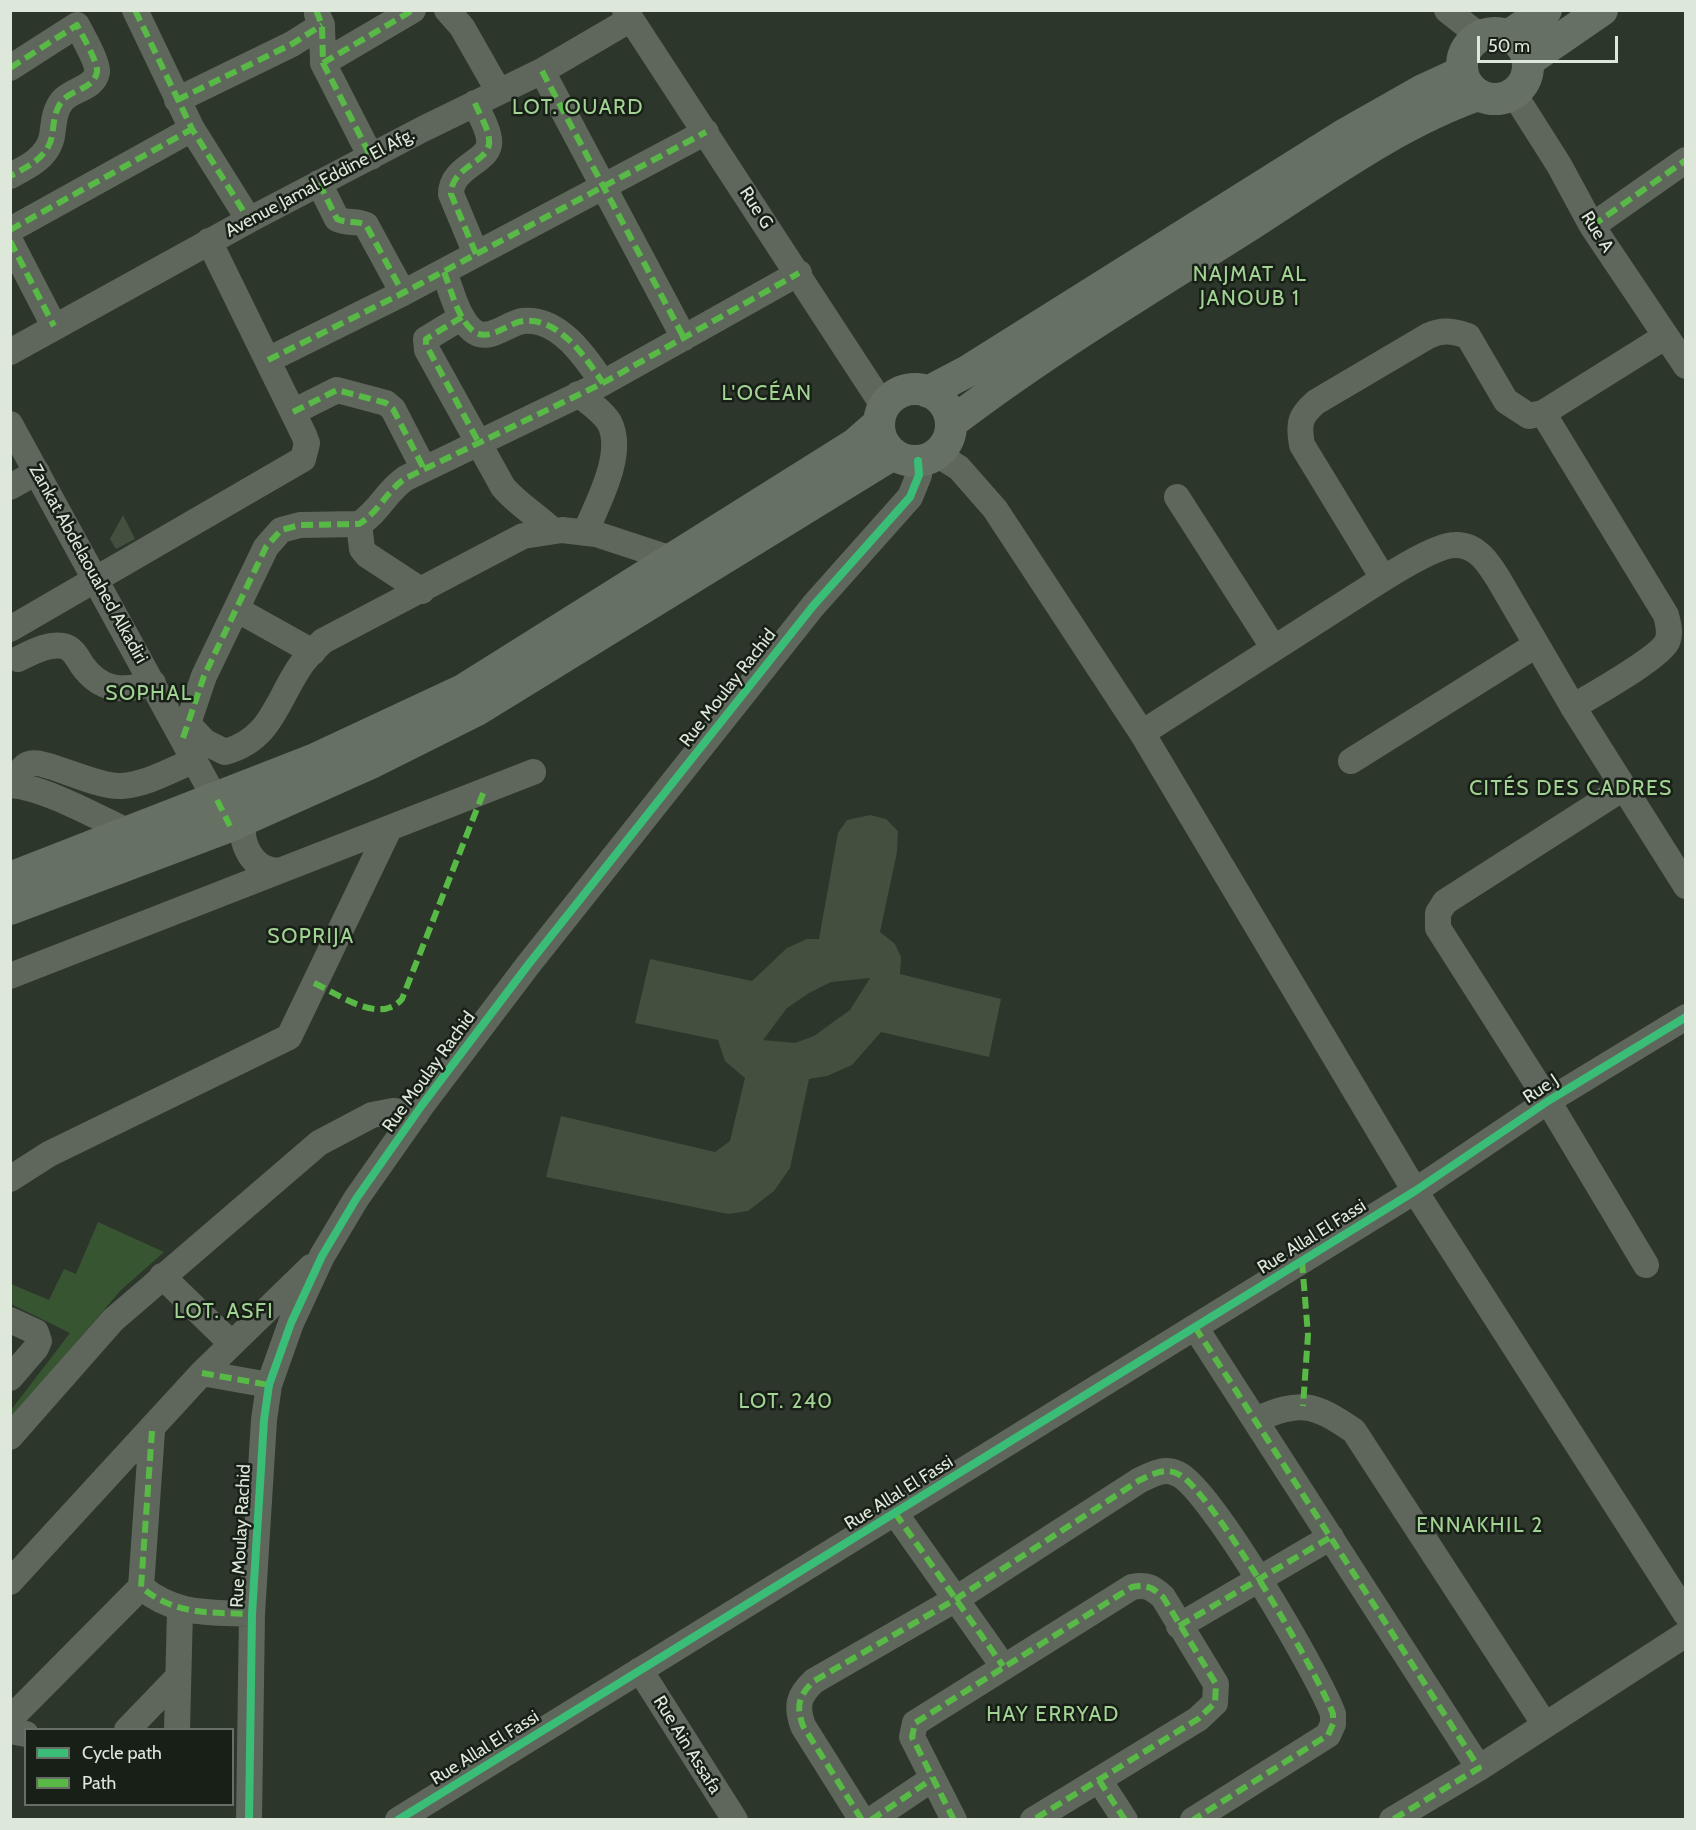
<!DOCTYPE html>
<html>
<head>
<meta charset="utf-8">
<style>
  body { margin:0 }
  #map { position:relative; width:1696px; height:1830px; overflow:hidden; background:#2d362a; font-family:Cabin,sans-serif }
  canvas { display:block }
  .frame { position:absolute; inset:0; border:12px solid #dde8da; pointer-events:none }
  .legend { position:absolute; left:24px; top:1728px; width:210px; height:78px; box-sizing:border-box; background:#181f16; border:2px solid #676f64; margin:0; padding:8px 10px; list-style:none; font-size:18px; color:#dde8da }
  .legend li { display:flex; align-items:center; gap:12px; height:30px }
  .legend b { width:30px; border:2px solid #676f64 }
  .scale { position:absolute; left:1477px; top:36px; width:141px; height:27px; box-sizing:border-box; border:3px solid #dde8da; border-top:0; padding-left:8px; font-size:18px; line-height:21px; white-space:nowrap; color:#dde8da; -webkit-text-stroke:4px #181f16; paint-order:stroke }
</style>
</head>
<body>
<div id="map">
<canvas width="1696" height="1830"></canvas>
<div class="frame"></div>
<ul class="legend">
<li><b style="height:8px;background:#3abd76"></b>Cycle path</li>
<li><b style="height:8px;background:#58b947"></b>Path</li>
</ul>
<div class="scale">50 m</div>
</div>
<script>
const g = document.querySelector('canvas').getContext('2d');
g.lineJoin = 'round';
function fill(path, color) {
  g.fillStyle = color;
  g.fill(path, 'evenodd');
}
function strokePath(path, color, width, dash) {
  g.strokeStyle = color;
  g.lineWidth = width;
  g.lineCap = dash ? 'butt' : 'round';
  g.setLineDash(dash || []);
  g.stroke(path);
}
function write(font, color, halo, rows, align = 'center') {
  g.font = font + ' Cabin,sans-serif';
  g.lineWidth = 5;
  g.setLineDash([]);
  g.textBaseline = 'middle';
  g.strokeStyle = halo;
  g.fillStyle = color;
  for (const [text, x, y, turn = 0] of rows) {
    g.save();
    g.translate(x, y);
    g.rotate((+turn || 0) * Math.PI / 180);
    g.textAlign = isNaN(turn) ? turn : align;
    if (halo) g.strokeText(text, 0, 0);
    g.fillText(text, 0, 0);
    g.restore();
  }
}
fill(new Path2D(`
  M98,1222L164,1252L121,1290L11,1418V1410L70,1333L11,1304V1284L49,1300L64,1269L76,1274Z`), '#385531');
fill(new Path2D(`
  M123,515L135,539L116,549L110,539Z
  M870,815L886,819L898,831L897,852L880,932L895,944L901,957L900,974L1001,999L989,1057L881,1032L852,1065L827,1076L809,1079L790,1168L774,1191L748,1211L728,1214L546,1177L561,1116L715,1152L730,1141L745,1078L725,1061L718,1040L635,1023L650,959L752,981L787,948L807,939H819L838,833L847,820ZM870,978L850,1010L814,1036L795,1043L763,1040L787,1008L809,993L831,982Z`), '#43503f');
strokePath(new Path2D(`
  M135,10L192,129L249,220
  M447,10L462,27L499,92
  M625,10L884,407
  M1447,10L1481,37
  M317,14L322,25L323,63L371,157
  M323,63L413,10
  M10,68L77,25C82,35 98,62 97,72C94,89 72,89 62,101C54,111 54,123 52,136C48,157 28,167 10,176
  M542,71L684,338
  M1514,94L1559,165L1592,226L1686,366
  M177,100L292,44L322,25
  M475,103C479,114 488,127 489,139C493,162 451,165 451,194L476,254
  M319,183L337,219C348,224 356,220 366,225L403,293
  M1592,226L1686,160
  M10,230L192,129
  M10,241L54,326
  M444,272C451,289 457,317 472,330C488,344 507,323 523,321C559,317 586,358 603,383
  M462,317L426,339L427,350L503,487C517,504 537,515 553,531
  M10,352L249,220L423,129L542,71L631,19
  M268,360L403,293L706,132
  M578,394C589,402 602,411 609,422C626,453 597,504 585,533
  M293,412L337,390L386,403L393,409L424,469
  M1543,413L1666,615C1668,623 1671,633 1667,642C1658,659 1592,695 1573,707
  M10,424L223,813
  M937,454L959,468L995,509L1142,733L1415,1191L1686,1614
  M10,487L37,472
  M1177,497L1273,647
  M359,524L362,549L367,555L422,591
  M1383,578L1302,445C1298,423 1300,416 1316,402L1428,336C1442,329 1453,331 1468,336L1506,401L1529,416L1543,413L1666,336
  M236,609L313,652
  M10,629L303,459L307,443L304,435L209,241
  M18,659C31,653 48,643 63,646C73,648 77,657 82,665C101,692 124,692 153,683
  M186,722L205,742L225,752C270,740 276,703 299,668C305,658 315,649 323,641L523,536L562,530L596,534L672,559
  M1142,733C1205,692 1268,652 1331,612C1356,597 1429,545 1455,545C1477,544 1489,564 1499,580L1573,707L1686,886
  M183,738L204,676L266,547L281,530L300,525L359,524C379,512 387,490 406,478L603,383L799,273
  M1351,761L1536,645
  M10,785C44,787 97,817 129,832
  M12,785C16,778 21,767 29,764C43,758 96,788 121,786C148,784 171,770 195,760
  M1623,788L1445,902L1438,913V928L1548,1101L1646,1265
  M244,819C239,843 252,871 279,871
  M10,976L533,772
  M10,1179L49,1154L289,1037L389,829
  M162,1276L232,1344
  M10,1320L36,1332L39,1341L36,1348L10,1378
  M1195,1327L1479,1768
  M202,1373L269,1385
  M1255,1420C1301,1400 1313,1403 1354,1431L1545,1725
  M152,1431L141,1587C176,1616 209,1612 252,1614
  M10,1437L113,1320L319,1143L372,1115L393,1111L416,1114
  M895,1513L1003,1666
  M10,1582L202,1373L311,1267
  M1179,1626L1331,1537
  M640,1670L735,1820
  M10,1719L141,1587
  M127,1730L178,1677
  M177,1730L180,1610
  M10,1731L26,1734
  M1099,1780L1125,1820
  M249,1820L252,1614L264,1420L269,1385L291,1323L322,1256L356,1199L422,1105L528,965L813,606L910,497L919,475L918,461
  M398,1820L1415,1191L1548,1101L1686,1017
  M862,1820L803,1726C796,1706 798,1696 814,1681L956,1599L1140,1480C1153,1474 1164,1467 1178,1474C1210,1488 1319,1675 1333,1714V1724L1328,1735L1193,1820
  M871,1820L932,1779
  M954,1820L912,1737L915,1723L1132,1587C1146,1584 1152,1587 1163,1597L1216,1684L1215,1703L1198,1719L1033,1820
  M1392,1820L1479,1768L1686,1634`), '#5f675d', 26);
strokePath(new Path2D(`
  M1462 66a33 33 0 1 1 66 0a33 33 0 1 1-66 0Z
  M1508,36L1546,10
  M1528,61L1602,10
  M879 425a36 36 0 1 1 72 0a36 36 0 1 1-72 0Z
  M928,392L966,372L1342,136L1423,90L1462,72
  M951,423C1044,352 1144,292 1242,230C1318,182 1393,125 1478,95
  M10,878L313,760L463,690L855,444L879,423
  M10,909L230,826L371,763L475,711L893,454`), '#667063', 32);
strokePath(new Path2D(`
  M135,10L192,129L249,220
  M316,10L322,25L323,63L371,157
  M323,63L413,10
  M10,68L77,25C82,35 98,62 97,72C94,89 72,89 62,101C54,111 54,123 52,136C48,157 28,167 10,176
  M542,71L684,338
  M177,100L292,44L322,25
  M475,103C479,114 488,127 489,139C493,162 451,165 451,194L476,254
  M319,183L337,219C348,224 356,220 366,225L403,293
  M1592,226L1686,160
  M10,230L192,129
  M10,241L54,326
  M444,272C451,289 457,317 472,330C488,344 507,323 523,321C559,317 586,358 603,383
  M462,317L426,339V345L479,443
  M268,360L403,293L706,132
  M293,412L337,390L386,403L393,409L424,469
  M183,738L204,676L266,547L281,530L300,525L359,524C379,512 387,490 406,478L603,383L799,273
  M217,800L230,826
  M314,983C340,995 380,1025 402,999L484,791
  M1302,1261L1308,1335L1303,1406
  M1195,1327L1479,1768L1392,1820
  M202,1373L269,1385
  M152,1431L141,1587C176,1616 209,1612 252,1614
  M895,1513L1003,1666
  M1179,1626L1331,1537
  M1099,1780L1125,1820
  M862,1820L803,1726C796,1706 798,1696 814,1681L956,1599L1140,1480C1153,1474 1164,1467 1178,1474C1210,1488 1319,1675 1333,1714V1724L1328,1735L1193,1820
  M871,1820L932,1779
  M954,1820L912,1737L915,1723L1132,1587C1146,1584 1152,1587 1163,1597L1216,1684L1215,1703L1198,1719L1033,1820`), '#58b947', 6, [12, 6]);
strokePath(new Path2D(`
  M249,1820L252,1614L264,1420L269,1385L291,1323L322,1256L356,1199L422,1105L528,965L813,606L910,497L919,475L918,461
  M398,1820L1415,1191L1548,1101L1686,1017`), '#3abd76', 8);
write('18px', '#dde8da', '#181f16', [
  ["Avenue Jamal Eddine El Afg.",320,183,-28],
  ["Rue G",756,208,57],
  ["Rue A",1597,232,58],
  ["Zankat Abdelaouahed Alkadiri",88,564,61],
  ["Rue Moulay Rachid",728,688,-52],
  ["Rue Moulay Rachid",429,1072,-54],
  ["Rue J",1541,1089,-33],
  ["Rue Allal El Fassi",1312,1237,-32],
  ["Rue Allal El Fassi",899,1493,-32],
  ["Rue Moulay Rachid",241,1536,-87],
  ["Rue Ain Assafa",687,1745,58],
  ["Rue Allal El Fassi",485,1748,-32]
]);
g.letterSpacing = '1.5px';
write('21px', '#a2d395', '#181f16', [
  ["LOT. OUARD",578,108],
  ["NAJMAT AL",1250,275],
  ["JANOUB 1",1250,299],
  ["L'OCÉAN",767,394],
  ["SOPHAL",149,694],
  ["CITÉS DES CADRES",1571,789],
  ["SOPRIJA",311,937],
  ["LOT. ASFI",224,1312],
  ["LOT. 240",786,1402],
  ["ENNAKHIL 2",1480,1526],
  ["HAY ERRYAD",1053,1715]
]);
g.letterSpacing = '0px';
</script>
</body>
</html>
